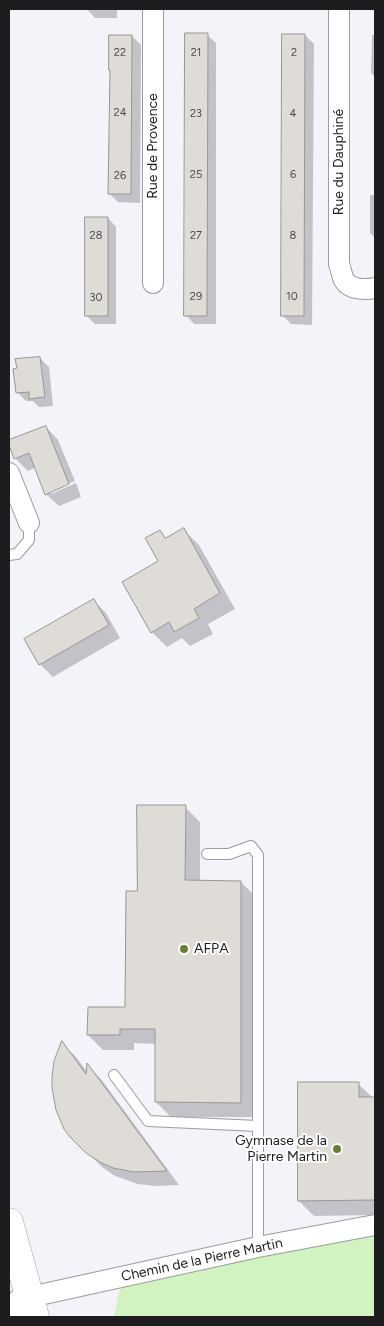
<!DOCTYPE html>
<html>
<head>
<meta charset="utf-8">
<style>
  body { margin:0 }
  #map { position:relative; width:384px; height:1326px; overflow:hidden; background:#f3f3fa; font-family:Figtree,sans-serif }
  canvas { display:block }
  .frame { position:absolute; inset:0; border:10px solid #1d1d20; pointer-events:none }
</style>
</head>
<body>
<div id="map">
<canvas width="384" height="1326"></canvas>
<div class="frame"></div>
</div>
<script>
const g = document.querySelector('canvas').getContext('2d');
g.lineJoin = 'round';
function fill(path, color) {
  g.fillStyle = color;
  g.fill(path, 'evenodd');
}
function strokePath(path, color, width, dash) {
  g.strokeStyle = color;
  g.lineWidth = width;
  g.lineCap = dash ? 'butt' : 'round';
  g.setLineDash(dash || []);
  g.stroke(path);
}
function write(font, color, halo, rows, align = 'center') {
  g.font = font + ' Figtree,sans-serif';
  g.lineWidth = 4;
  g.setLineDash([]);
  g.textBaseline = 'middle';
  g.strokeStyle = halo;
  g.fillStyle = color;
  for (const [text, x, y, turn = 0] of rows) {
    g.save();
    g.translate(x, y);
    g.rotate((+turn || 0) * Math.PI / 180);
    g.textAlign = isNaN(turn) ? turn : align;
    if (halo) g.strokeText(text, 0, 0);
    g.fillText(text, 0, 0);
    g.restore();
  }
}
fill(new Path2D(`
  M375,1232V1317H114L120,1288Z`), '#d0f3bf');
fill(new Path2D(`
  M87,9H117V18H95Z
  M207,35L216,43V324H194L186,315Z
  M305,35L314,44L312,325L291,324L282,315Z
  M372,35H375V77L371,73Z
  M132,36L141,45L140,203L118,202L110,194L111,71L110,70Z
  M370,195H375V238L370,233Z
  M108,218L116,227V324H95L86,315Z
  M40,358L49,367L53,406L39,407L33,401H26L17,392Z
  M46,427L58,440L75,481L51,491V494L76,483L81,497L59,506L46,494L36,467L28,471L15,458L9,442Z
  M184,530L199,545L235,609L208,624L213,634L190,646L182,638L167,647L152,632L160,561V531L167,539Z
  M94,601L106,613L120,638L53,677L40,664L26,640Z
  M185,807L200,822V882H241L256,897V1117H171L156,1102V1044L134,1043V1050H103L88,1035L126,1009L138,892Z
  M62,1044L76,1057L88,1073V1066L101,1079L179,1185L156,1186L138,1184L115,1176L102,1167L71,1136Z
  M358,1084L373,1098H375V1215L314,1216L299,1201Z`), '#0003');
const building = new Path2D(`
  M185,33H208L207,316H184Z
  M282,34H305L304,316H281Z
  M109,35H132L131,194H108L110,70H109Z
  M85,217H108V316H85Z
  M40,357L45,397L29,399V392L16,393L13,369L17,368L15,359Z
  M46,426L69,484L45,495L29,453L14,459L9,445V440Z
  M184,528L220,593L194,609L199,618L174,632L169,622L151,633L122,582L158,561L145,538L160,530L165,538Z
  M94,599L109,625L39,665L24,639Z
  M137,805H186L185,880L241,881V1103L155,1102V1029H120V1035H87L88,1007H125L126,891H137Z
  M62,1041L86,1074L87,1063L167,1171L134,1172L113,1168L100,1162L86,1153L70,1137L64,1129L56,1110L52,1088V1077L54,1061Z
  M298,1082H359V1097H375V1200L298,1201Z`);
fill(building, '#dfdbd6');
strokePath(building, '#9a9591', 1);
const lane = new Path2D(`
  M9,555L17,554L29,540V523
  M207,854H229L251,846L258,855V1247
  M114,1075L148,1121L258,1126`);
const street = new Path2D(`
  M153,9V283
  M339,9V264C341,269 342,276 344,280C350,290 366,290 375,288
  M9,473L29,523
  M13,1317L18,1300L30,1297L258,1247L375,1225`);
const secondary = new Path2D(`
  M9,1222L35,1317`);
strokePath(lane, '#9b9ba1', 12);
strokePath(street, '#9b9ba1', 22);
strokePath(secondary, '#9b9ba1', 29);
strokePath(lane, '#fff', 10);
strokePath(street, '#fff', 20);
strokePath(secondary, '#fff', 28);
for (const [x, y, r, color] of [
  [184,949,5,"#697f30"],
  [337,1149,5,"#697f30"]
]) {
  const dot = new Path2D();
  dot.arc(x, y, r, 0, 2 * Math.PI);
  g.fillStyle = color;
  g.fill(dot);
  strokePath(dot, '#fff', 2);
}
write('11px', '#4e4c4e', null, [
  ["22",120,53],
  ["21",196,53],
  ["2",294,53],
  ["24",120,113],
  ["23",196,114],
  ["4",293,114],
  ["25",196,175],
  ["6",293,175],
  ["26",120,176],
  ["28",96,236],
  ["27",196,236],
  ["8",293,236],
  ["29",196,297],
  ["10",292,297],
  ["30",96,298]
]);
write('14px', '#1d1d20', '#fff', [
  ["Rue de Provence",153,146,-90],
  ["Rue du Dauphiné",339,162,-90],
  ["Chemin de la Pierre Martin",202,1260,-12]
]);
write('14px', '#1d1d20', '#fff', [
  ["AFPA",194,949],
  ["Gymnase de la",327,1141,"right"],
  ["Pierre Martin",327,1157,"right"]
], 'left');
</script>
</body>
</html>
